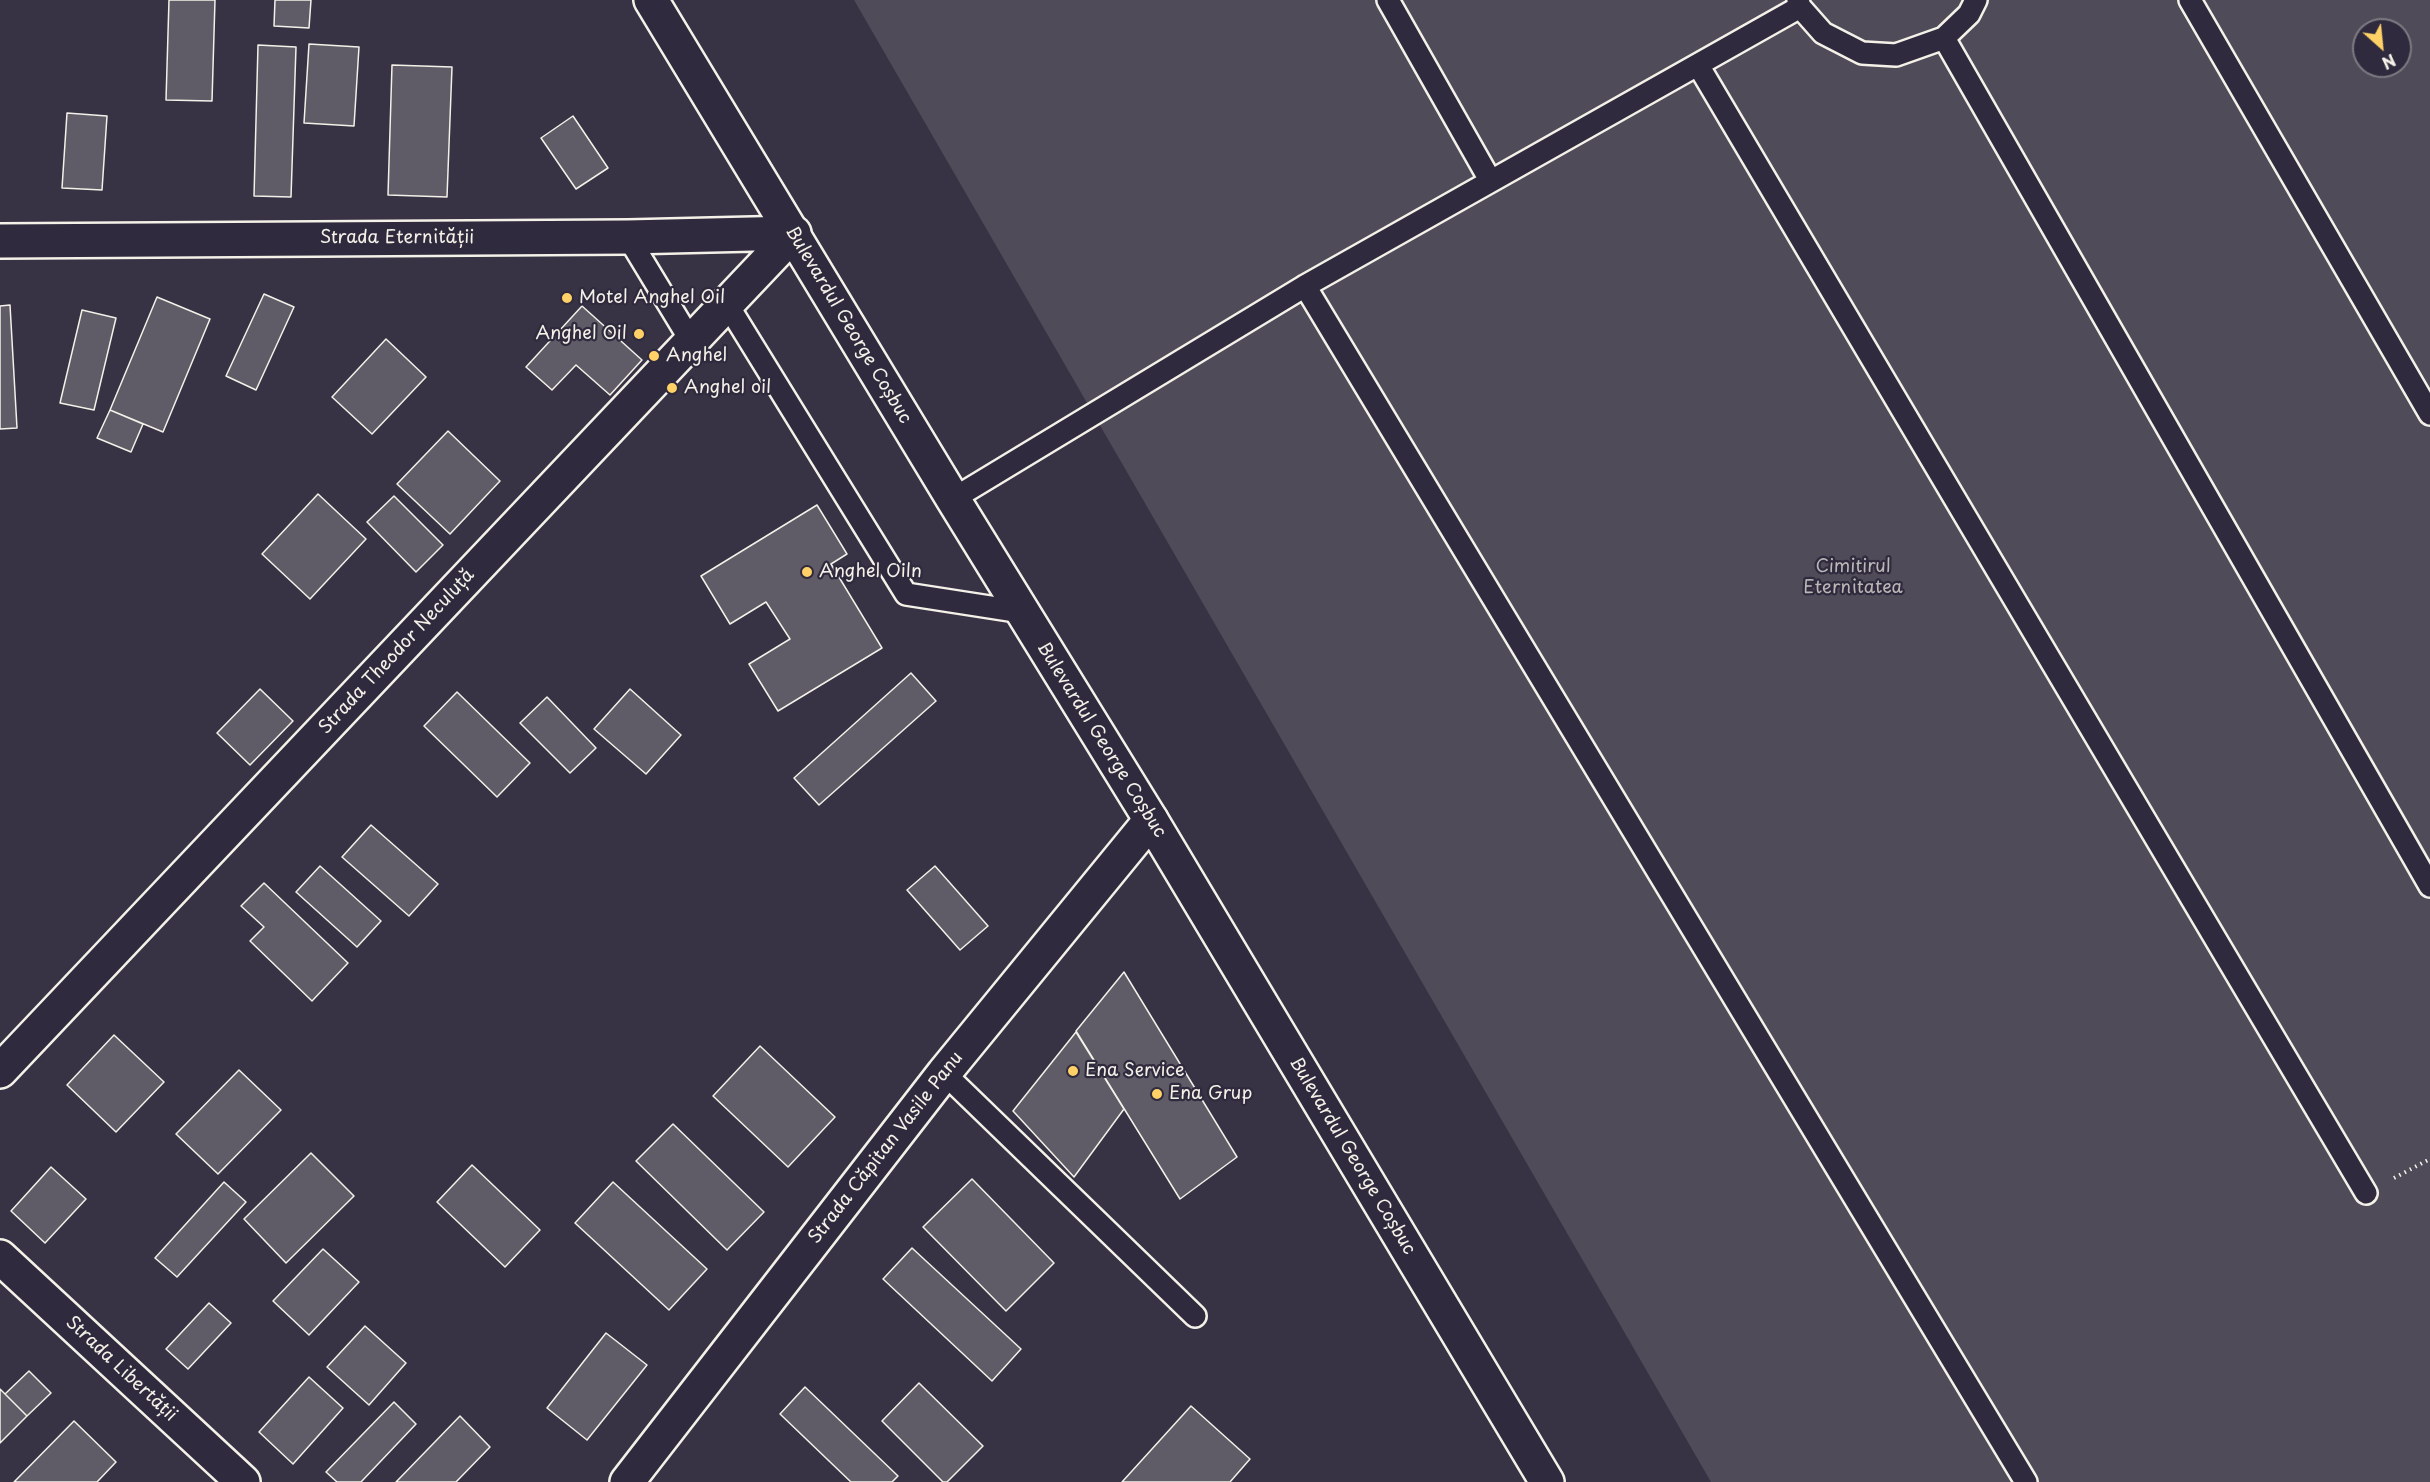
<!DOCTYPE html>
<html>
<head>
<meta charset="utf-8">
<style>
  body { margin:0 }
  #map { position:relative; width:2430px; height:1482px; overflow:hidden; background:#373244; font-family:"Playpen Sans",sans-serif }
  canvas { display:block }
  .north { position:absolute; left:2352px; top:18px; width:60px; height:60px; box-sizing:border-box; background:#2f2a3d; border:2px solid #7e7a81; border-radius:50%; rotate:153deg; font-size:16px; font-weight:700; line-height:24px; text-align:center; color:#f4f1e8 }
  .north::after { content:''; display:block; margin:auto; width:21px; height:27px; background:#ffd166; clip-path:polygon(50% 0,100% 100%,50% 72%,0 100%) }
</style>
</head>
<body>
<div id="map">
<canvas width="2430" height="1482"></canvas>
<div class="north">N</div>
</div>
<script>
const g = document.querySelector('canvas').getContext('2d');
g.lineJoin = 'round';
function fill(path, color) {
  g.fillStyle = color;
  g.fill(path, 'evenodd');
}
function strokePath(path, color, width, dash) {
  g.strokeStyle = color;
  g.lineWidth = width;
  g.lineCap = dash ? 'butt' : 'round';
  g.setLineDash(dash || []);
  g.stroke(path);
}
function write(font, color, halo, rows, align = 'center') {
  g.font = font + ' "Playpen Sans",sans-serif';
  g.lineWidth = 4.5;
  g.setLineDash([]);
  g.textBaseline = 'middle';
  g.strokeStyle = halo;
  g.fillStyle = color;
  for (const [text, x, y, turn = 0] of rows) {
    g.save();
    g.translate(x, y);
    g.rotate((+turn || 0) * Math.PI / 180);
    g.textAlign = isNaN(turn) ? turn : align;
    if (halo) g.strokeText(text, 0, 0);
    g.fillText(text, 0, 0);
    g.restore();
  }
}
fill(new Path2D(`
  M854,0H2430V1482H1711ZM2364,30H2400V66H2364Z`), '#504b59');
const building = new Path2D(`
  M169,0H215L212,101L166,100Z
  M275,0H311L309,28L274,26Z
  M309,44L359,47L354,126L304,123Z
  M258,45L296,47L291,197L254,196Z
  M392,65L452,67L447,197L388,195Z
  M67,113L107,116L102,190L62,188Z
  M573,116L608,168L576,189L541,138Z
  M264,294L294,307L256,390L226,376Z
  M157,297L210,319L163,432L110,410Z
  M10,305L17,428L0,429V306Z
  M582,306L642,360L610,395L576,365L552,390L526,367Z
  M82,310L116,318L94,410L60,403Z
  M386,339L426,377L372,434L332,397Z
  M110,410L143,424L131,452L97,438Z
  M448,431L500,481L450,534L397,484Z
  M318,494L366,539L310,599L262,554Z
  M394,496L443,545L416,572L367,522Z
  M817,505L847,554L831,564L882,648L778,711L749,664L790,639L766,602L730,624L701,576Z
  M911,673L936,701L819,805L794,778Z
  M260,689L293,721L250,765L217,733Z
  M630,689L681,735L646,774L594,729Z
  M457,692L530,763L497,797L424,726Z
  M547,697L596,748L570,773L520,723Z
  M371,825L438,884L409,916L342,857Z
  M320,866L381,921L357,947L296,892Z
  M935,866L988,926L960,950L907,890Z
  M264,883L348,963L312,1001L250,941L264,927L241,906Z
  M1124,972L1237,1157L1180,1199L1076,1031Z
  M1076,1032L1124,1109L1074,1177L1013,1111Z
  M114,1035L164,1082L116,1132L67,1085Z
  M760,1046L835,1117L788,1167L713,1096Z
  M239,1070L281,1110L218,1174L176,1134Z
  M673,1124L764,1212L727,1250L636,1161Z
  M311,1153L354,1196L286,1263L244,1219Z
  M472,1165L540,1230L505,1267L437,1202Z
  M51,1167L86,1199L45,1243L11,1211Z
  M972,1179L1054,1263L1006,1311L923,1227Z
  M224,1182L246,1202L177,1277L155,1258Z
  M613,1182L707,1269L669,1310L575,1223Z
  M912,1248L1021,1349L992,1381L883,1279Z
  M323,1249L359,1282L309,1335L273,1301Z
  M209,1303L231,1323L188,1369L166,1349Z
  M365,1326L406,1363L369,1405L327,1367Z
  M606,1333L647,1365L587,1440L547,1408Z
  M29,1371L51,1393L27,1416L5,1394Z
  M309,1377L343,1408L293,1464L259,1432Z
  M919,1383L983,1446L947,1482H943L882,1421Z
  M805,1387L898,1476L892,1482H851L780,1414Z
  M0,1389L27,1416L0,1443Z
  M394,1402L416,1424L361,1482H337L326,1472Z
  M1191,1406L1250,1459L1230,1482H1122Z
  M460,1416L490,1447L456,1482H396Z
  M74,1421L116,1462L97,1482H14Z`);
fill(building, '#5f5c67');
strokePath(building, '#f4f1e8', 1.5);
const lane = new Path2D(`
  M1388,0L1490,180
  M1798,0L1800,7L1823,33L1862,53L1896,55L1944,38L1969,14L1976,0
  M2190,0L2430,414
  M1944,38L2430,886
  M1698,65L2366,1193
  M628,237L691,341
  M1305,286L2026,1482
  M727,304L906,594L1022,612
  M953,499L1305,286L1800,7
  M944,1073L1195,1316`);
const street = new Path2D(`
  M0,241L628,237L794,233
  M0,1071L794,233
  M0,1257L243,1482
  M627,1482L944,1073L1151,820`);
const primary = new Path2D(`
  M651,0L953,499L1151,820L1547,1482`);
strokePath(lane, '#f4f1e8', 26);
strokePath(street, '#f4f1e8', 38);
strokePath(primary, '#f4f1e8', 38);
strokePath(new Path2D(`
  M2394,1178L2430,1159`), '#f4f1e8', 4, [1.5, 4.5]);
strokePath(lane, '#2f2a3d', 21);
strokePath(street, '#2f2a3d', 33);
strokePath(primary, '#2f2a3d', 33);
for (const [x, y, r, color] of [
  [567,298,6,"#ffd166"],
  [639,334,6,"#ffd166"],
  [654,356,6,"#ffd166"],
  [672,388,6,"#ffd166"],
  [807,572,6,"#ffd166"],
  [1073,1071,6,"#ffd166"],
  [1157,1094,6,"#ffd166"]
]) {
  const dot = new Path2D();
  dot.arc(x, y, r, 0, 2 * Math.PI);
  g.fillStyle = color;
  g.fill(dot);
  strokePath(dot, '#2f2a3d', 2);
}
write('18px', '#f4f1e8', '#2f2a3d', [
  ["Strada Eternității",397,238],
  ["Bulevardul George Coșbuc",848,325,59],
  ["Strada Theodor Neculuță",397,652,-47],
  ["Bulevardul George Coșbuc",1101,740,58],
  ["Strada Căpitan Vasile Panu",886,1148,-52],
  ["Bulevardul George Coșbuc",1352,1156,59],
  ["Strada Libertății",121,1369,43]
]);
write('18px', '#f4f1e8', '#2f2a3d', [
  ["Motel Anghel Oil",579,298],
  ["Anghel Oil",627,334,"right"],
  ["Anghel",666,356],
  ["Anghel oil",684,388],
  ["Anghel Oiln",819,572],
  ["Ena Service",1085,1071],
  ["Ena Grup",1169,1094]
], 'left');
write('18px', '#bbb7b6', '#2f2a3d', [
  ["Cimitirul",1853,567],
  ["Eternitatea",1853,588]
]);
</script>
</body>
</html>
